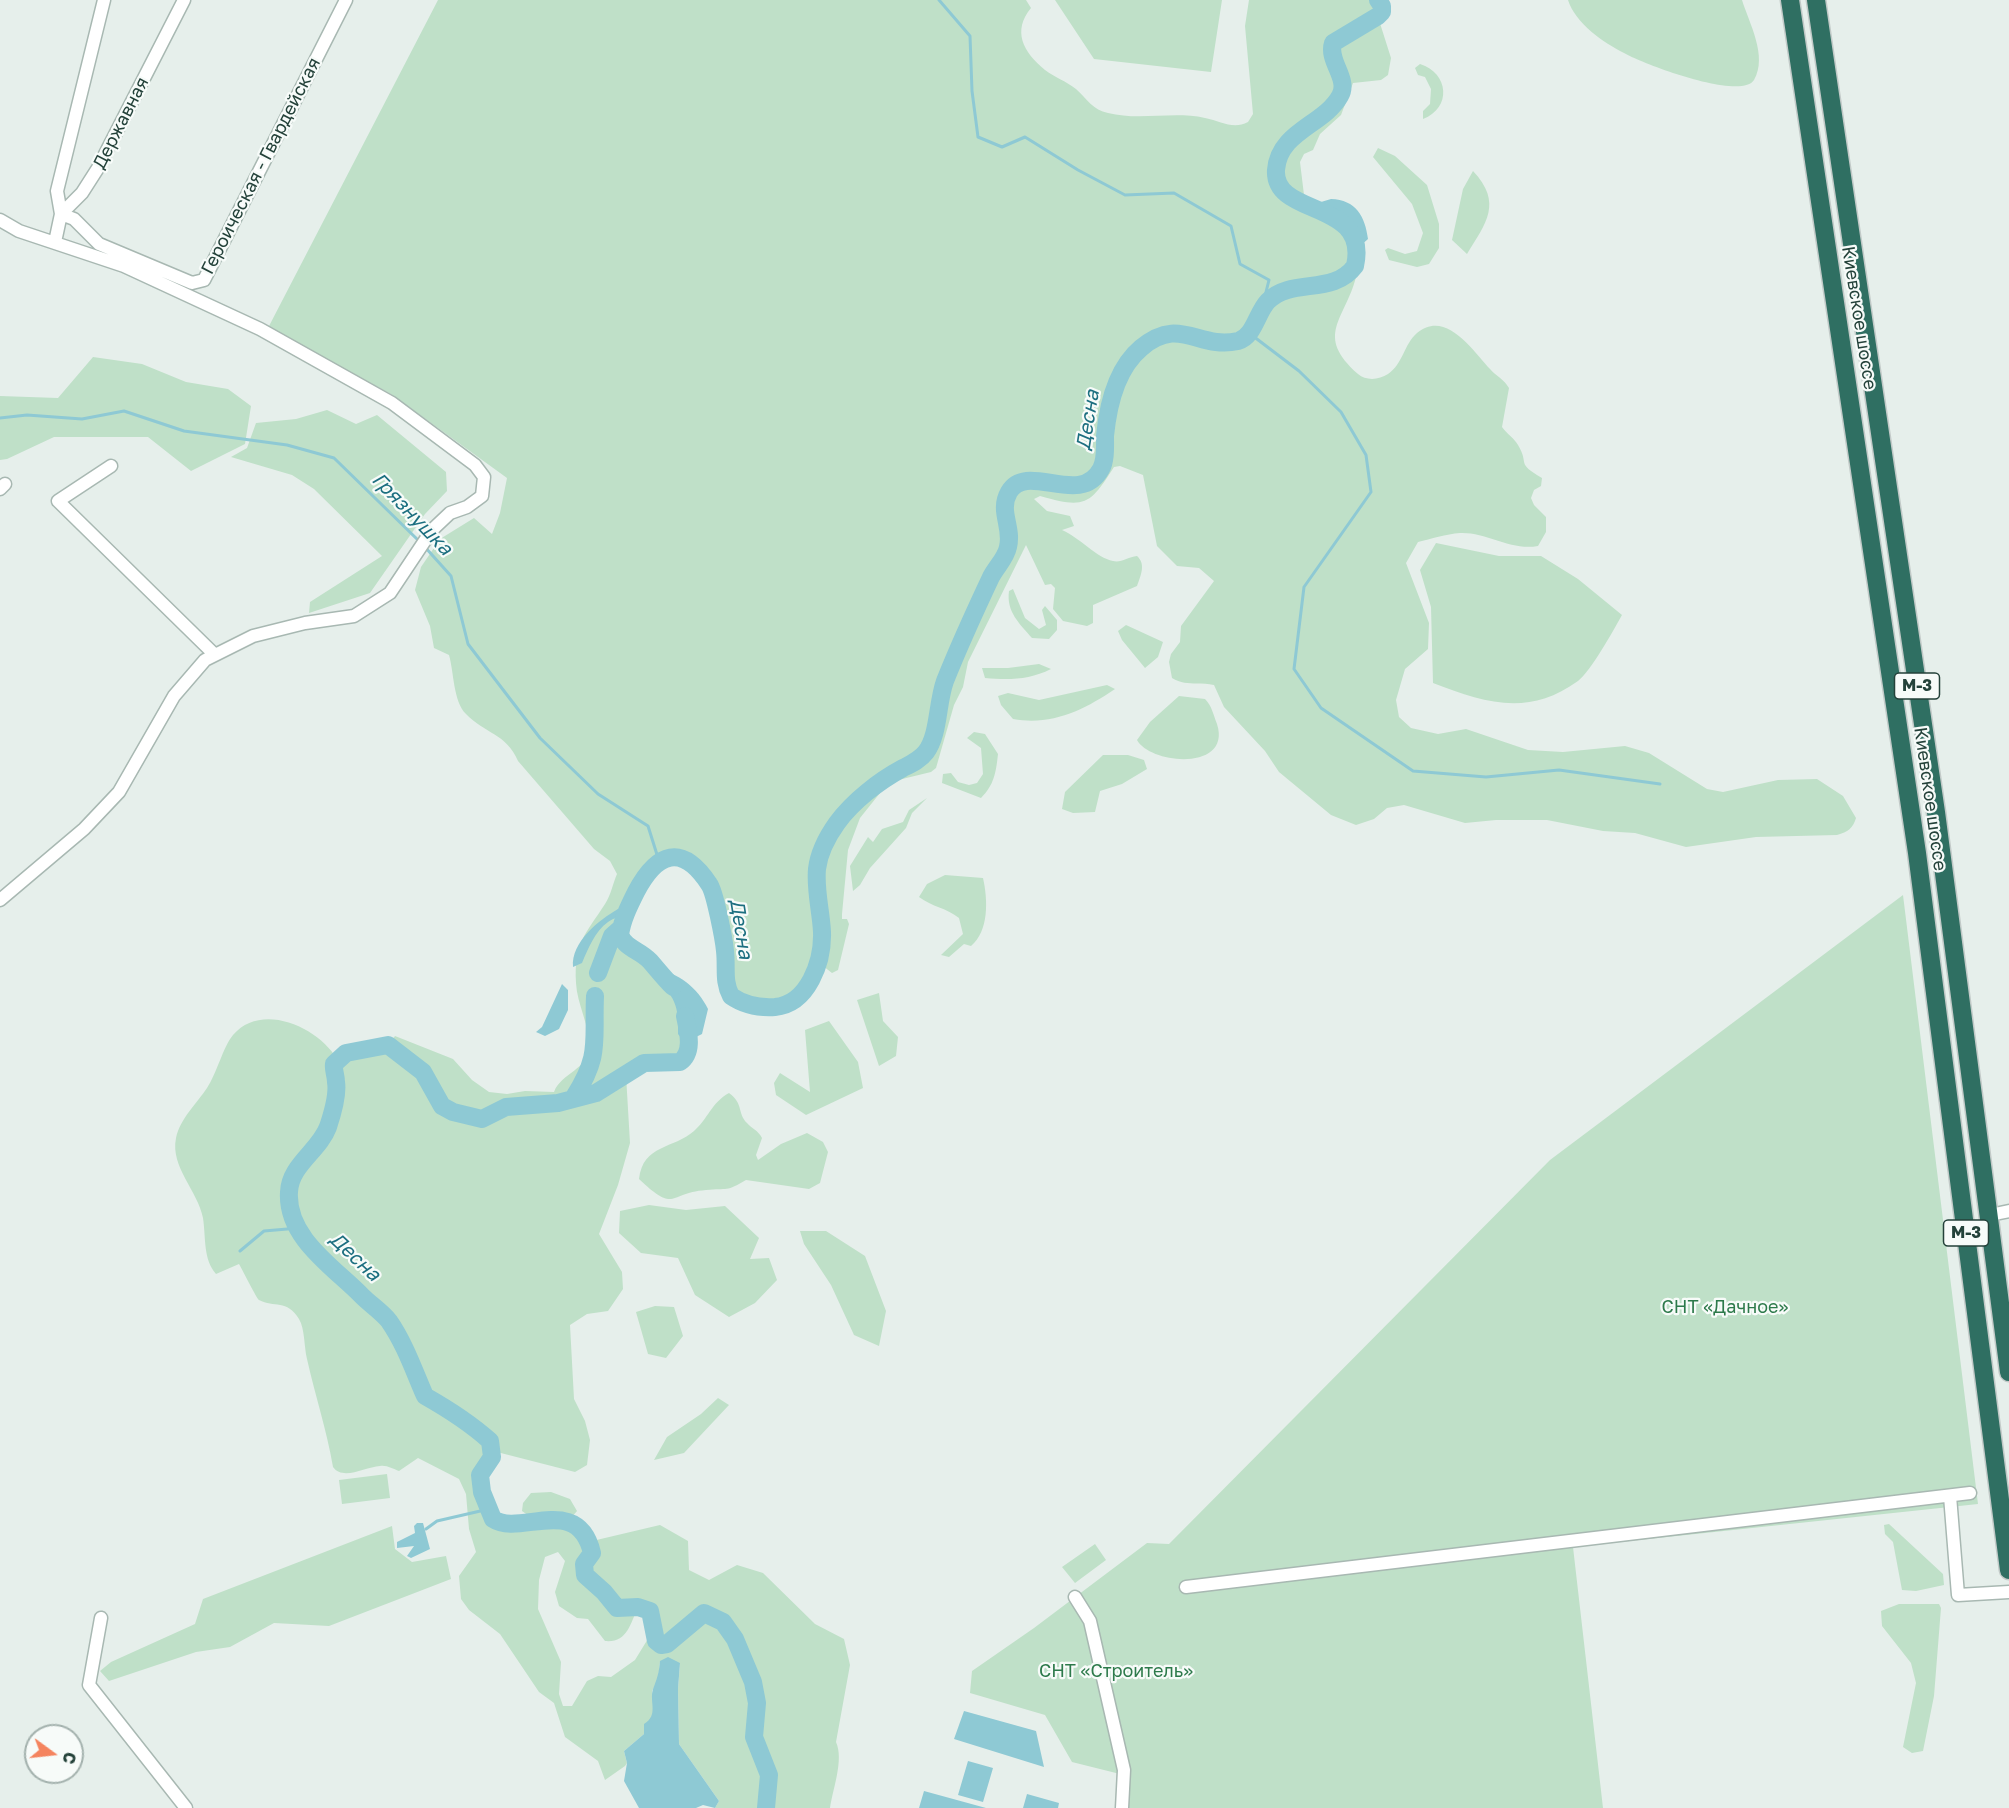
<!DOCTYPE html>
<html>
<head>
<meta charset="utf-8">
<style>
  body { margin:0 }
  #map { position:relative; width:2009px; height:1808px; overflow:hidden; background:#e6efeb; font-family:"Golos Text",sans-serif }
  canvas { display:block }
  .north { position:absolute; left:24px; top:1724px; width:60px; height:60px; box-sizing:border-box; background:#f7fbf9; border:2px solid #a3b1ad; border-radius:50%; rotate:105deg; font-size:16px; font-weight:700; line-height:24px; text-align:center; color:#24423a }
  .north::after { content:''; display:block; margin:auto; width:21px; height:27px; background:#f4845f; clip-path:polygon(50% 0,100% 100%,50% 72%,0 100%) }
</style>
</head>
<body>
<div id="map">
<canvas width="2009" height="1808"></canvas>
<div class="north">С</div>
</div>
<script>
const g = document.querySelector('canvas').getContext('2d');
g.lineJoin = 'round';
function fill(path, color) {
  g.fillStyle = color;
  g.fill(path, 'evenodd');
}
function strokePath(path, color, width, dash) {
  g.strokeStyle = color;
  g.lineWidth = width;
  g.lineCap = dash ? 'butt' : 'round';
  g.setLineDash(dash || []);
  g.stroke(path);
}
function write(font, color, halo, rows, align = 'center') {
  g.font = font + ' "Golos Text",sans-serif';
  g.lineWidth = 4.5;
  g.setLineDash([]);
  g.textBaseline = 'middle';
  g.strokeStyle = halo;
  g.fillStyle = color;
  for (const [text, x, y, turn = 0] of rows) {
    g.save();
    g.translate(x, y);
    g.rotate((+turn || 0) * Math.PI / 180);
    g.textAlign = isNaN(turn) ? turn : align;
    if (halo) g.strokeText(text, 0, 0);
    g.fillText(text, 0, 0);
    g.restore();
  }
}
fill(new Path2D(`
  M438,0H1026L1031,8C1012,31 1023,52 1045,70C1054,77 1066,81 1076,89C1087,99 1093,110 1108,113C1139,121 1173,111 1205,118C1221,121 1233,130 1248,122L1253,114L1245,26L1249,0H1378L1382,6V12L1378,17L1391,58L1388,75L1381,80L1353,83L1341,115L1320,134L1313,150L1304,154L1300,162L1304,195L1299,202C1324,212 1378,234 1352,270L1356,277C1345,320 1314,335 1358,374C1366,381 1379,380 1388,374C1403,364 1404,344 1417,333C1446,309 1473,351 1490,369C1496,376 1504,379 1509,388L1502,427C1507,434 1514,438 1518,445C1530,465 1515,462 1542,478L1541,486L1534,490L1531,498L1534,505L1546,517V532L1538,546C1510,551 1488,532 1460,533C1446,534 1431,539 1418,542L1406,563L1429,623L1428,649L1405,669L1396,700L1399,717L1411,728L1438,734L1466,729L1528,750L1563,752L1625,746L1649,753L1707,789L1723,792L1778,780L1817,779L1843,796L1856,818C1853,828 1848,832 1837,835L1756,837L1686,847L1635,833L1603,831L1547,820H1496L1465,823L1404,805L1387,808L1374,819L1356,825L1331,815L1279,772L1265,751L1224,707L1214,685C1199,681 1186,687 1172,678L1169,662L1171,654L1180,642L1181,626L1214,581L1199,568L1177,566L1157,546L1143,475L1120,466L1114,467C1090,505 1085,509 1040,496L1034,499L1047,511L1070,516L1074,526L1062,530C1079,537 1097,558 1113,561C1121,563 1128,557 1137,556C1146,564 1141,575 1137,586L1093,605V623L1087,626L1063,621L1053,609L1055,588L1051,584L1045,585L1026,545L968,662L963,687L954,705L936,768L931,772L894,781L884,788L860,818L848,850L842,914V919H847L849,924L838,970L832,973L823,966C826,941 834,911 818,889C818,927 829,966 798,997C781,1014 735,1012 726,987C723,976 727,961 725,950C724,938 719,926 717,914C711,885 705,866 674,856C643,861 622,907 620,935L627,946L650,961L655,969L682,995L689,1038L687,1054L680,1062L644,1063L626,1075L630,1143L618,1185L599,1234L622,1272L623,1289L608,1311L587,1314L570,1325L574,1399L585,1421L590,1440L587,1465L575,1472L493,1451C491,1460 480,1467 480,1475C479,1483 483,1494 486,1502C488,1507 489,1515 493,1519C510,1540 551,1496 588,1542L660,1525L688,1541L689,1570L709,1580L737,1565L763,1573L815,1624L844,1639L850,1665L836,1742C844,1760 833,1788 830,1808H715L719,1801L679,1744L678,1689L680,1663L660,1662L658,1680L652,1691L654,1711L644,1734L624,1751L627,1763L625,1766L605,1780L598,1761L565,1737L554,1703L539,1692L500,1634L469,1610L461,1599L459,1576L476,1552L469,1529L466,1494L459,1479L418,1458L399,1471C393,1469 387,1465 380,1466C365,1467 343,1481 333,1467C327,1431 315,1395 307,1359C304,1347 305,1329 299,1319C287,1299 274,1308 259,1300C257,1299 243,1271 239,1264L216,1274C203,1259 206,1238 203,1218C198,1191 170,1167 176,1138C180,1119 197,1103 207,1088C217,1073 223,1047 233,1035C262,1001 319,1028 337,1059L346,1053L388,1045L395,1036L453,1059L472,1080L489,1092L507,1094L525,1091L554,1092C561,1073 589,1069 589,1047C590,1026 577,1004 576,983C574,943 585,935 605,904C611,895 613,883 617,874L610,861L594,849L518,761C506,733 485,734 466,714C453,701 454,672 449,655L434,648L430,626L415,590L421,567L440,539L474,518L492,534L500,513L507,478L391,394L268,328ZM558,1552L565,1561L555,1592L559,1606L577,1618L588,1619L605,1641C627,1643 630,1625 638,1607L650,1611L654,1629L635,1660L611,1677L598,1676L587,1681L572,1706H563L559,1694L561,1662L538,1609L539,1580L545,1557Z
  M1055,0H1222L1211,72L1094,59Z
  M1568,0H1742C1749,23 1768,56 1754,80C1741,101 1643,64 1624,53C1604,43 1575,23 1568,0Z
  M1420,64C1449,73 1452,108 1423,119V111L1430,104L1431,89L1425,77L1418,75L1415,68Z
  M1378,148L1395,156L1427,185L1439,224V248L1429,264L1417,267L1389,260L1385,250L1388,248L1405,254L1417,251L1423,233L1412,204L1373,157Z
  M1473,171C1503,203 1486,223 1467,254L1452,240L1463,189Z
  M93,357L142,364L186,382L228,389L251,406L245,444L191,471L148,437H54L7,459L0,460V396L58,398Z
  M327,410L356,424L377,415L446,472L447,491L425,514L370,593L309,613L310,602L382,556L314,489L292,475L231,457L247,448L256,423L296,419Z
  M1436,543L1499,556H1541L1578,579L1622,615C1613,631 1591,671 1578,681C1528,717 1485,703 1433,683L1431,607L1420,570Z
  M1013,589L1025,618L1039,629L1046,625L1042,610L1045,606L1057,620V630L1049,639L1032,638C1020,624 1006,612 1009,591Z
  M1126,625L1163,642L1158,657L1145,668L1122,640L1118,631Z
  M1039,664L1051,669C1029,680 1009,680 985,678L982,668H1008Z
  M1107,685L1115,689C1084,710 1052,726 1013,719L1001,705L998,696L1008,693L1039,700Z
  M1179,696L1205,699C1212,706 1213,714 1217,724C1232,771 1151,765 1137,740L1150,722Z
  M974,732L985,734L998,754C996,773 994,785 981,798L942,783L943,774L951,773L958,782L969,785L977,783L983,774L981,748L967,738Z
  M1103,755H1128L1144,760L1147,769L1122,784L1100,791L1095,812L1073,813L1062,809L1065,792Z
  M927,798L912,813L906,828L870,868L860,885L853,891L850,866L868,837L873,842L882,829L903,822L909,810Z
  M945,875L983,878C988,900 989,931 971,946L964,944L949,957L941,955L963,934L959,918C947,908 932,907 919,897L927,884Z
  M1903,895L1978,1504L1573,1547L1603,1808H1119L1120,1774L1072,1762L1045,1715L970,1693L972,1671L1034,1628L1147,1543L1169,1544L1550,1160Z
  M879,993L883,1021L898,1037L896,1056L879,1066L857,1000Z
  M829,1021L858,1062L863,1088L806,1115L776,1095L774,1083L780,1073L810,1092L805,1030Z
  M729,1093C744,1104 737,1113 747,1123C752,1129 758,1130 762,1138L756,1155L758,1160L781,1144L807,1133L823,1142L828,1152L820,1183L809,1189L746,1180C726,1192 728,1188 706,1190C668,1193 676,1214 639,1179C643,1144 674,1149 694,1131C707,1120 712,1102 729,1093Z
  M649,1205L686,1210L725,1206L759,1238L750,1259L769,1258L777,1280L755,1303L729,1317L695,1295L678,1258L641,1253L619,1233L620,1211Z
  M800,1231H826L865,1256L886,1311L879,1346L854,1335L831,1285L804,1244Z
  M655,1306L674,1307L683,1336L666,1358L648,1354L636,1312Z
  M718,1398L729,1405L684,1453L654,1460L667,1437L701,1414Z
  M387,1474L390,1498L342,1504L339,1480Z
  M551,1492L570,1499L577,1511L571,1518L546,1514L532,1518L522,1511L523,1503L531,1493Z
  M1889,1524L1943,1574L1944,1585L1916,1591L1902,1590L1893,1542L1885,1534L1884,1525Z
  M392,1526L395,1549L412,1562L446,1556L451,1579L329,1626L274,1623L230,1647L196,1652L109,1681L100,1671L111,1662L195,1624L203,1599Z
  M1095,1544L1106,1560L1075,1583L1062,1567Z
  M1899,1604H1939L1941,1608L1934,1696L1923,1751L1912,1753L1903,1747L1916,1683L1911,1663L1882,1626L1881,1611Z`), '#bfe0c8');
fill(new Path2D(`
  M1331,199C1356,200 1365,216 1368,239L1358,248C1351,226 1336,218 1316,209L1321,202Z
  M618,909L623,911C618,919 615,917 608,922C595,931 588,949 582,963L573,967C571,942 599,920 618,909Z
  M655,969C678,972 698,988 708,1009L702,1034L688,1041V1038L682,1039L678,1034C679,1005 675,997 654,977Z
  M562,984L568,990V1010L559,1029L545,1036L536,1032L542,1027Z
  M417,1523H423L430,1549L411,1558L407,1556L414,1546L397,1548V1542L415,1533L414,1526Z
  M668,1657L680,1663L678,1689L679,1744L719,1801L715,1808L703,1805L696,1808H639L624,1781L627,1763L624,1751L644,1734V1724C659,1715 649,1702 653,1689C657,1679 659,1673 660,1661Z
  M964,1711L1036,1731L1044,1767L954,1739Z
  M968,1761L993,1768L983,1802L958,1795Z
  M924,1791L986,1808H919Z
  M1027,1794L1059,1803L1058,1808H1023Z`), '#8ec9d4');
strokePath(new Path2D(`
  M939,0L970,36L972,91L978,137L1002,147L1025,137L1078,170L1125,195L1174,193L1231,226L1240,264L1269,280L1262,308
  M1249,333L1299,371L1341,412L1366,455L1371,492L1304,587L1294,669L1321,708L1413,771L1486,777L1559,770L1660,784
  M0,418L27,415L82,419L124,411L184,431L287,445L334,458L419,541
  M424,546L451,576L468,644L540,738L598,794L648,826L659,861
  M240,1251L264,1231L299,1228
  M426,1529L437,1521L489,1509`), '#8ec9d4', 3);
strokePath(new Path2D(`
  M598,973L612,936L621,928
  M673,987C664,978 657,969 650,961C640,950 626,949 620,935C622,920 629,906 636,892C657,852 682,843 709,884C715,892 724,940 725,951C727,968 723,981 731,996C744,1005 759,1008 775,1007C808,1004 823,962 822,932C821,911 815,890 817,869C819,852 827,837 837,823C853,801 879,781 903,768C911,764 920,760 926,752C939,735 937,703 945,681C959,646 975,611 991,577C996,567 1006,558 1008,547C1013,527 998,511 1009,492C1027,461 1080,508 1101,469C1106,460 1105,446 1105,436C1108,405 1116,369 1141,348C1180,315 1198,350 1238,341C1254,337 1257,312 1268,301C1292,277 1333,296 1355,266C1370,199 1273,218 1276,170C1279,131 1324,125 1340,96C1350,79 1327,61 1333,43L1378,16L1382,12V6L1378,0
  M685,1016C688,1031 694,1052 680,1062L644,1063L596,1093L558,1103L506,1107L482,1119L453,1112L442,1106L423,1072L388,1045L346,1053L334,1064C333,1070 336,1075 336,1082C338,1094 332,1115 328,1127C319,1151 290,1165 289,1192C286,1238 335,1268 362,1296C371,1305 382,1312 389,1321C405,1344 414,1371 425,1396C448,1409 470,1423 490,1441L492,1457L480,1475L482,1492L493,1519C520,1537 578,1493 592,1553L584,1564L585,1575L604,1592L617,1608L638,1607L650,1611L656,1641L661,1645L667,1644L704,1613L723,1622L735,1639L753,1682L757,1703L754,1737L769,1775L766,1808
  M574,1097C601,1055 593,1042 595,996`), '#8ec9d4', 18);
const minor = new Path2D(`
  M104,0L57,191L61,214L74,219L99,244L192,283L204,280L346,0
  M0,220L19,231L124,266L260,329L392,403L475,465L484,477L482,496L467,507L450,513L432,530L390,593L354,616L305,623L253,636L205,660L174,696L119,792L84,829L0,900
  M55,242L61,214L82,193L98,168L184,0
  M111,466L58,501L214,654
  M0,489L5,484
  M1990,1215L2009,1211
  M1950,1496L1958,1595L2009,1592
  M1186,1587L1970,1493
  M1075,1597L1090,1621L1124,1770L1122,1808
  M101,1618L89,1685L186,1808`);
const highway = new Path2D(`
  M1790,0L1917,853L2009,1570
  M1816,0L1936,812L2009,1372`);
strokePath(minor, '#a8b8b2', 15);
strokePath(highway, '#c2cac8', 21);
strokePath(minor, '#fff', 12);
strokePath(highway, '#2f6f62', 18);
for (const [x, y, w] of [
  [1917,686,45],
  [1966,1233,45]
]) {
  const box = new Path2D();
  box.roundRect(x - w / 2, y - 13, w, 26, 4.5);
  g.fillStyle = '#f7fbf9';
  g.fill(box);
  strokePath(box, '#24423a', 1.5);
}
write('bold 16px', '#24423a', null, [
  ["М-3",1917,686],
  ["М-3",1966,1233]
]);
write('18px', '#24423a', '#f7fbf9', [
  ["Державная",121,123,-63],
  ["Героическая - Гвардейская",261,166,-63],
  ["Киевское шоссе",1859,318,81],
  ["Киевское шоссе",1930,799,82]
]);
write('18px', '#2d7a4b', '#f7fbf9', [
  ["СНТ «Дачное»",1725,1307],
  ["СНТ «Строитель»",1116,1671]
]);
write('italic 20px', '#1c6f80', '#f7fbf9', [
  ["Десна",1088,420,-81],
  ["Грязнушка",412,514,46],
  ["Десна",741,929,81],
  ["Десна",355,1257,43]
]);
</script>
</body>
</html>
